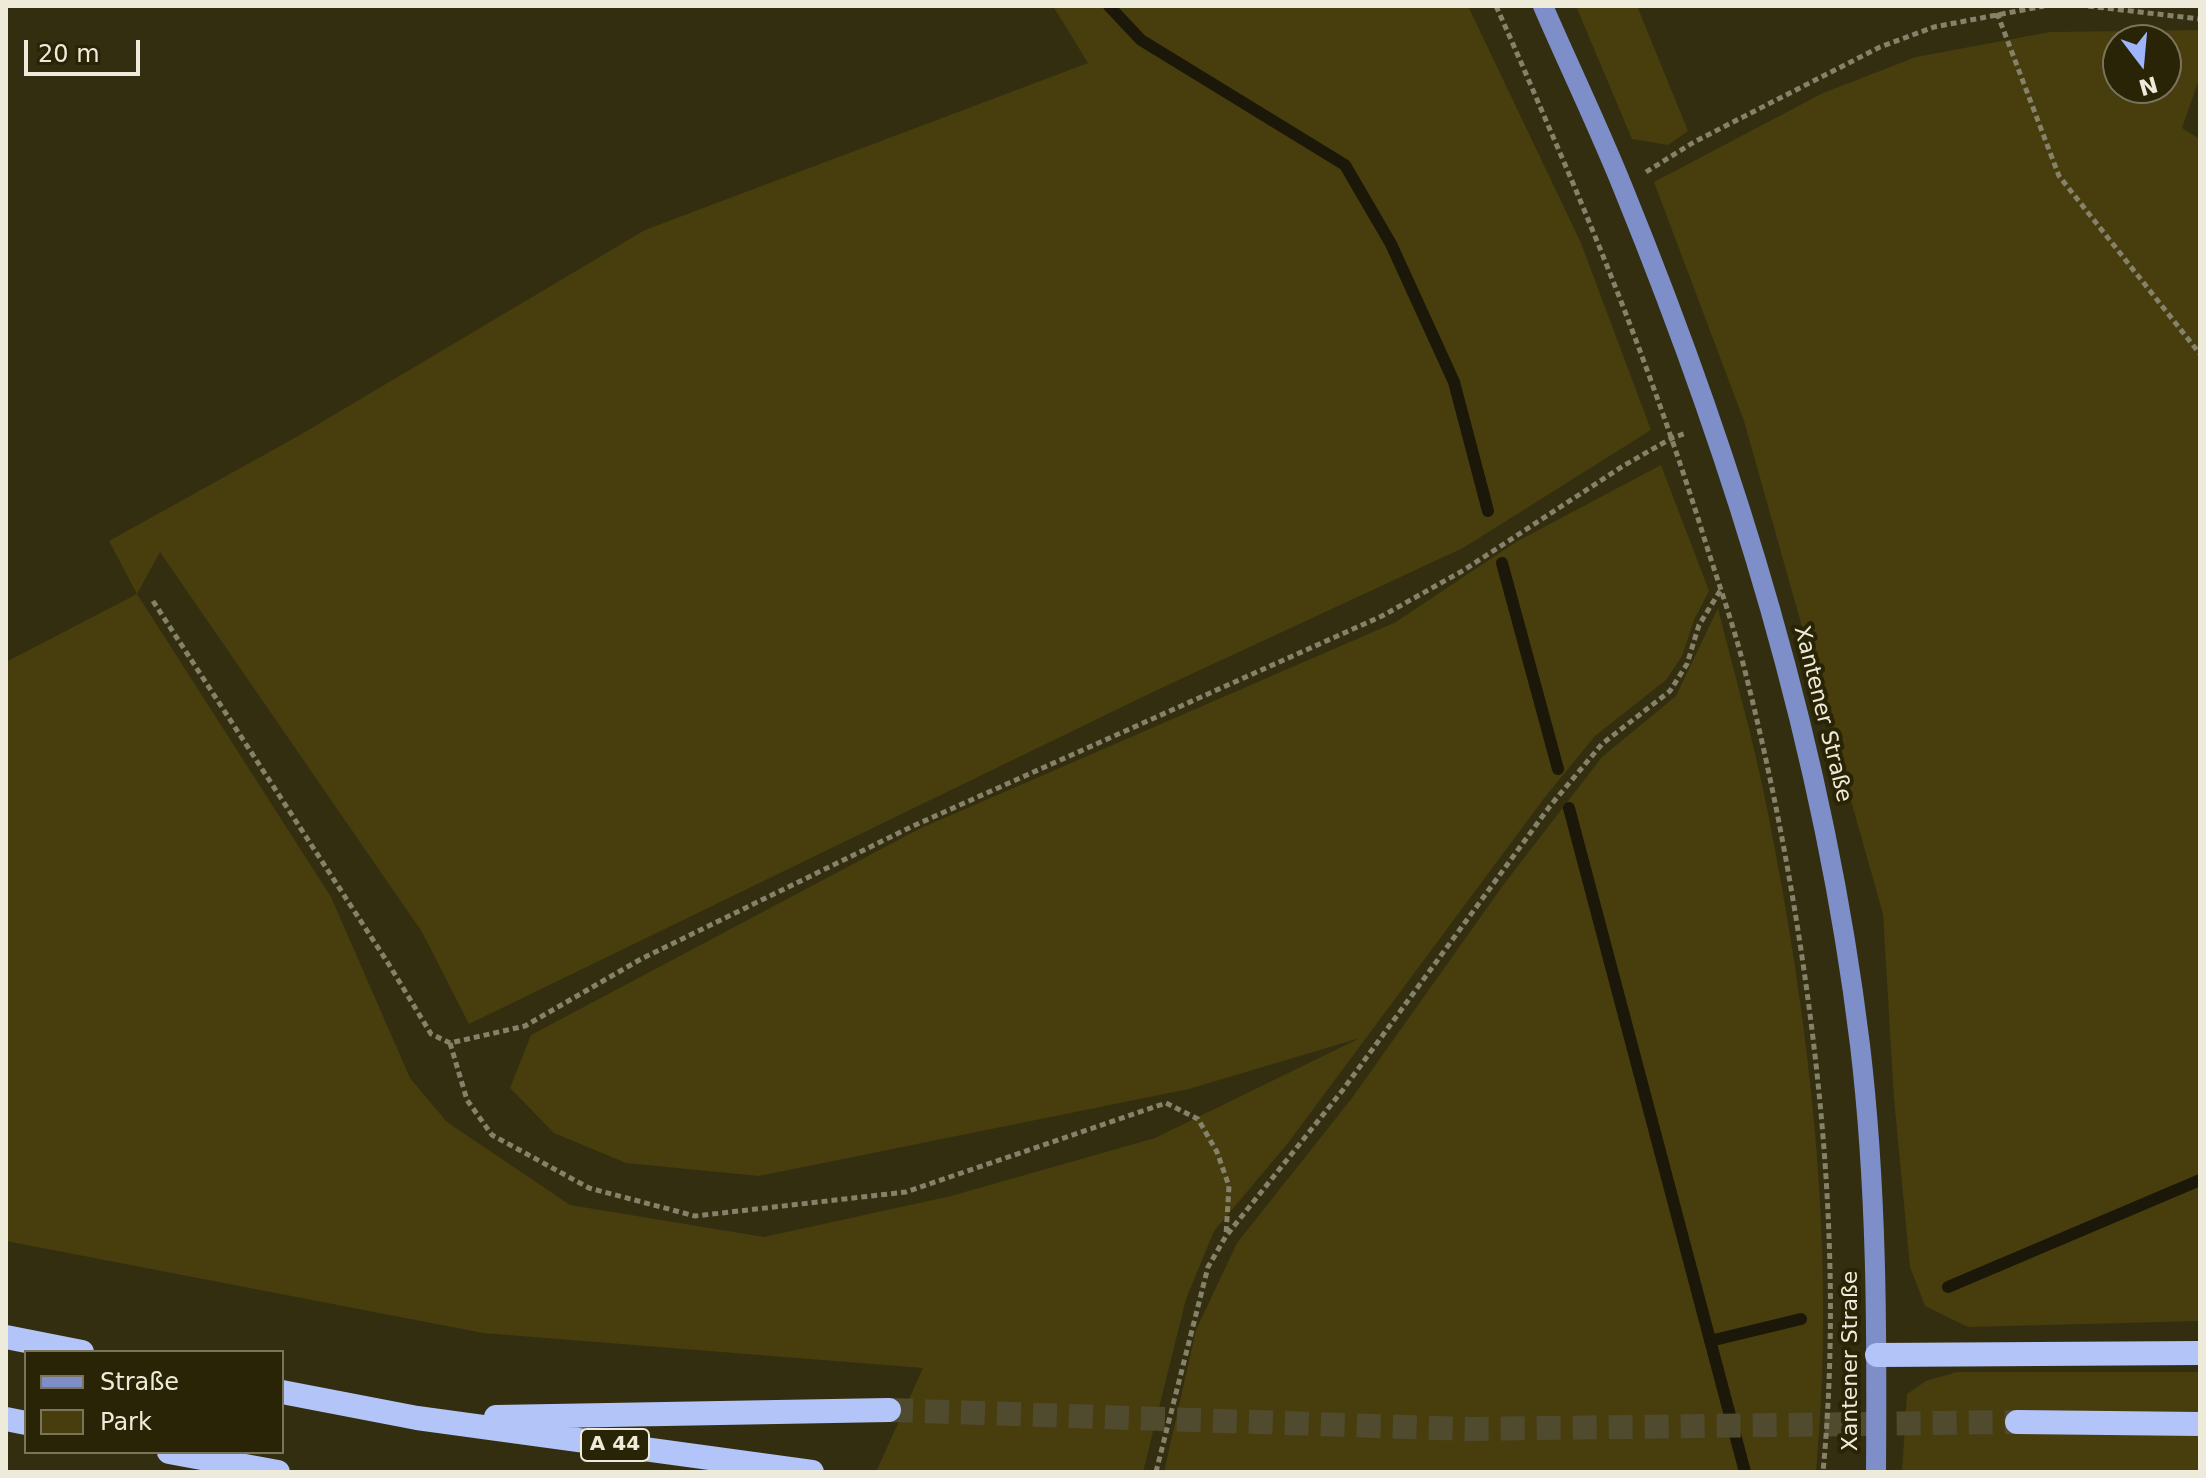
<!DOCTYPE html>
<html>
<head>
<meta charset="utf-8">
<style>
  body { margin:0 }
  #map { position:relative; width:2206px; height:1478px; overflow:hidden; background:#342e10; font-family:"DejaVu Sans",sans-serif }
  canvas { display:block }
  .frame { position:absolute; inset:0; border:8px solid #efebda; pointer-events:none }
  .legend { position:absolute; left:24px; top:1350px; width:260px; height:104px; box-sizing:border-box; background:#2a2406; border:2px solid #79745b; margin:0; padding:10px 14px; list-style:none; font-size:24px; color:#efebda }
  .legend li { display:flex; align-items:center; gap:16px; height:40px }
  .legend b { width:40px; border:2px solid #79745b }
  .north { position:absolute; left:2102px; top:24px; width:80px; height:80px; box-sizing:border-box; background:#2a2406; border:2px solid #79745b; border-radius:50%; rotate:164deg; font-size:22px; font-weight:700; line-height:32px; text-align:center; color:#efebda }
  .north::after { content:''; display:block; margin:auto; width:28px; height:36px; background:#9eb4fd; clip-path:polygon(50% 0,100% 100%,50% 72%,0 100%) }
  .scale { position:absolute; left:24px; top:40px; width:116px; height:36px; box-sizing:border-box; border:4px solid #efebda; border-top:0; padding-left:10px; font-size:24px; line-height:28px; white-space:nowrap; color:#efebda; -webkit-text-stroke:6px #2a2406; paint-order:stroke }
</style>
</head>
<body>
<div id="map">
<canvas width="2206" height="1478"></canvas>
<div class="frame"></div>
<ul class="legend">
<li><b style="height:10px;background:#7d8ec8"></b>Straße</li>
<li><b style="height:22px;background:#473d0d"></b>Park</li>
</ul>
<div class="north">N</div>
<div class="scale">20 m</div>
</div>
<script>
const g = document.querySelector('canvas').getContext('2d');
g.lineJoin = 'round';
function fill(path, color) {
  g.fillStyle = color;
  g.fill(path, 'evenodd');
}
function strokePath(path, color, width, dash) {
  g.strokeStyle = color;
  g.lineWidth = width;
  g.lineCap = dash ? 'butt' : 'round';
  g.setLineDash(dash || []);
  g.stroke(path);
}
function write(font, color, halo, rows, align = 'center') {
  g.font = font + ' "DejaVu Sans",sans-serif';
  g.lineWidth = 8;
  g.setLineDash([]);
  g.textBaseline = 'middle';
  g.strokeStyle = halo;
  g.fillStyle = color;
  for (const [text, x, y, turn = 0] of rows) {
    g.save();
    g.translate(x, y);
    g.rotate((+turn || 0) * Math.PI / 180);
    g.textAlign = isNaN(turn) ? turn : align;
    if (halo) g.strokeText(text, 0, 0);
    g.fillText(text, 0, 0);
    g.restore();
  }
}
fill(new Path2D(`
  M1053,6H1468L1581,243L1651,430L1463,548L1155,691L469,1024L422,932L160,552L137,594L331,897L410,1078L447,1122L570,1205L764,1237L951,1196L1155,1138L1360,1038L1189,1089L759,1176L626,1163L554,1133L510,1088L531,1035L919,829L1396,622L1516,542L1661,465L1709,591L1694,620L1682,656L1666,680L1595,736L1545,797L1288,1143L1214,1231L1186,1299L1143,1472H876L923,1368L483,1333L6,1241V662L137,594L109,541L300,435L645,230L1088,63Z
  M1576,6H1637L1688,131L1668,145L1632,139Z
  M2200,30V77L2182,128L2200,139V1321L1968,1327L1925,1306L1910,1267L1894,1099L1883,914L1744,421L1654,182L1823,93L1916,57L2050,32ZM2118,40H2166V88H2118Z
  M1718,608C1734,673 1753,738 1766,803C1810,1023 1837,1248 1816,1472H1164L1196,1330L1237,1243L1352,1098L1504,884L1602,757L1676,696Z
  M1957,1372H2200V1472H1902L1907,1394L1926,1381Z`), '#473d0d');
strokePath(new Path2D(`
  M1109,6L1141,40L1345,165L1391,244L1454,382L1488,511
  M1502,563L1558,769
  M1569,808L1745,1472
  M1948,1287L2200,1180
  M1710,1341L1801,1319`), '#1b180a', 12);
strokePath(new Path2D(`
  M889,1410L1467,1429L2017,1422`), '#504a2e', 24, [24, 12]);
strokePath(new Path2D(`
  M1496,6C1516,50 1535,95 1554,139C1610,268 1660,397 1702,531C1714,570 1728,609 1739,648C1772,773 1796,901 1812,1030C1830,1176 1837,1325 1823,1472
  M2088,6L2200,19
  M1997,13L2059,176L2200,354
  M1646,172L1694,142L1880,47L1934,27L2044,6
  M153,601L388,963L431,1034L450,1043L525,1026L641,959L913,826L1382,616L1464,570L1623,466L1672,438L1686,433
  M450,1043L467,1100L492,1135L589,1188L695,1216L906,1192L1166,1103L1198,1119L1217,1152L1229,1186L1226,1235
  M1156,1472L1208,1267L1226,1236L1342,1091L1550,806L1602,744L1670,691L1687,664L1699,625L1720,591`), '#868169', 5, [6, 4]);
strokePath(new Path2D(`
  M1543,6C1569,66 1598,126 1623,188C1735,463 1824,749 1860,1045C1877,1187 1877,1330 1876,1472`), '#7d8ec8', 20);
strokePath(new Path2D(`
  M6,1337L82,1352
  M1877,1355L2200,1353
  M282,1392L417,1418L812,1472
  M496,1417L889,1410
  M6,1419L26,1423
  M2017,1422L2200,1424
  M169,1452L278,1472`), '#b3c4f9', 24);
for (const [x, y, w] of [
  [615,1445,68]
]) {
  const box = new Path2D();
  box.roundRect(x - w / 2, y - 16, w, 32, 6);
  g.fillStyle = '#2a2406';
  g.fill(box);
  strokePath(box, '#efebda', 2);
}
write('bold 20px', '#efebda', null, [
  ["A 44",615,1445]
]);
write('22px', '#efebda', '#2a2406', [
  ["Xantener Straße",1822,714,76],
  ["Xantener Straße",1851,1361,-90]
]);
</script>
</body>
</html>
